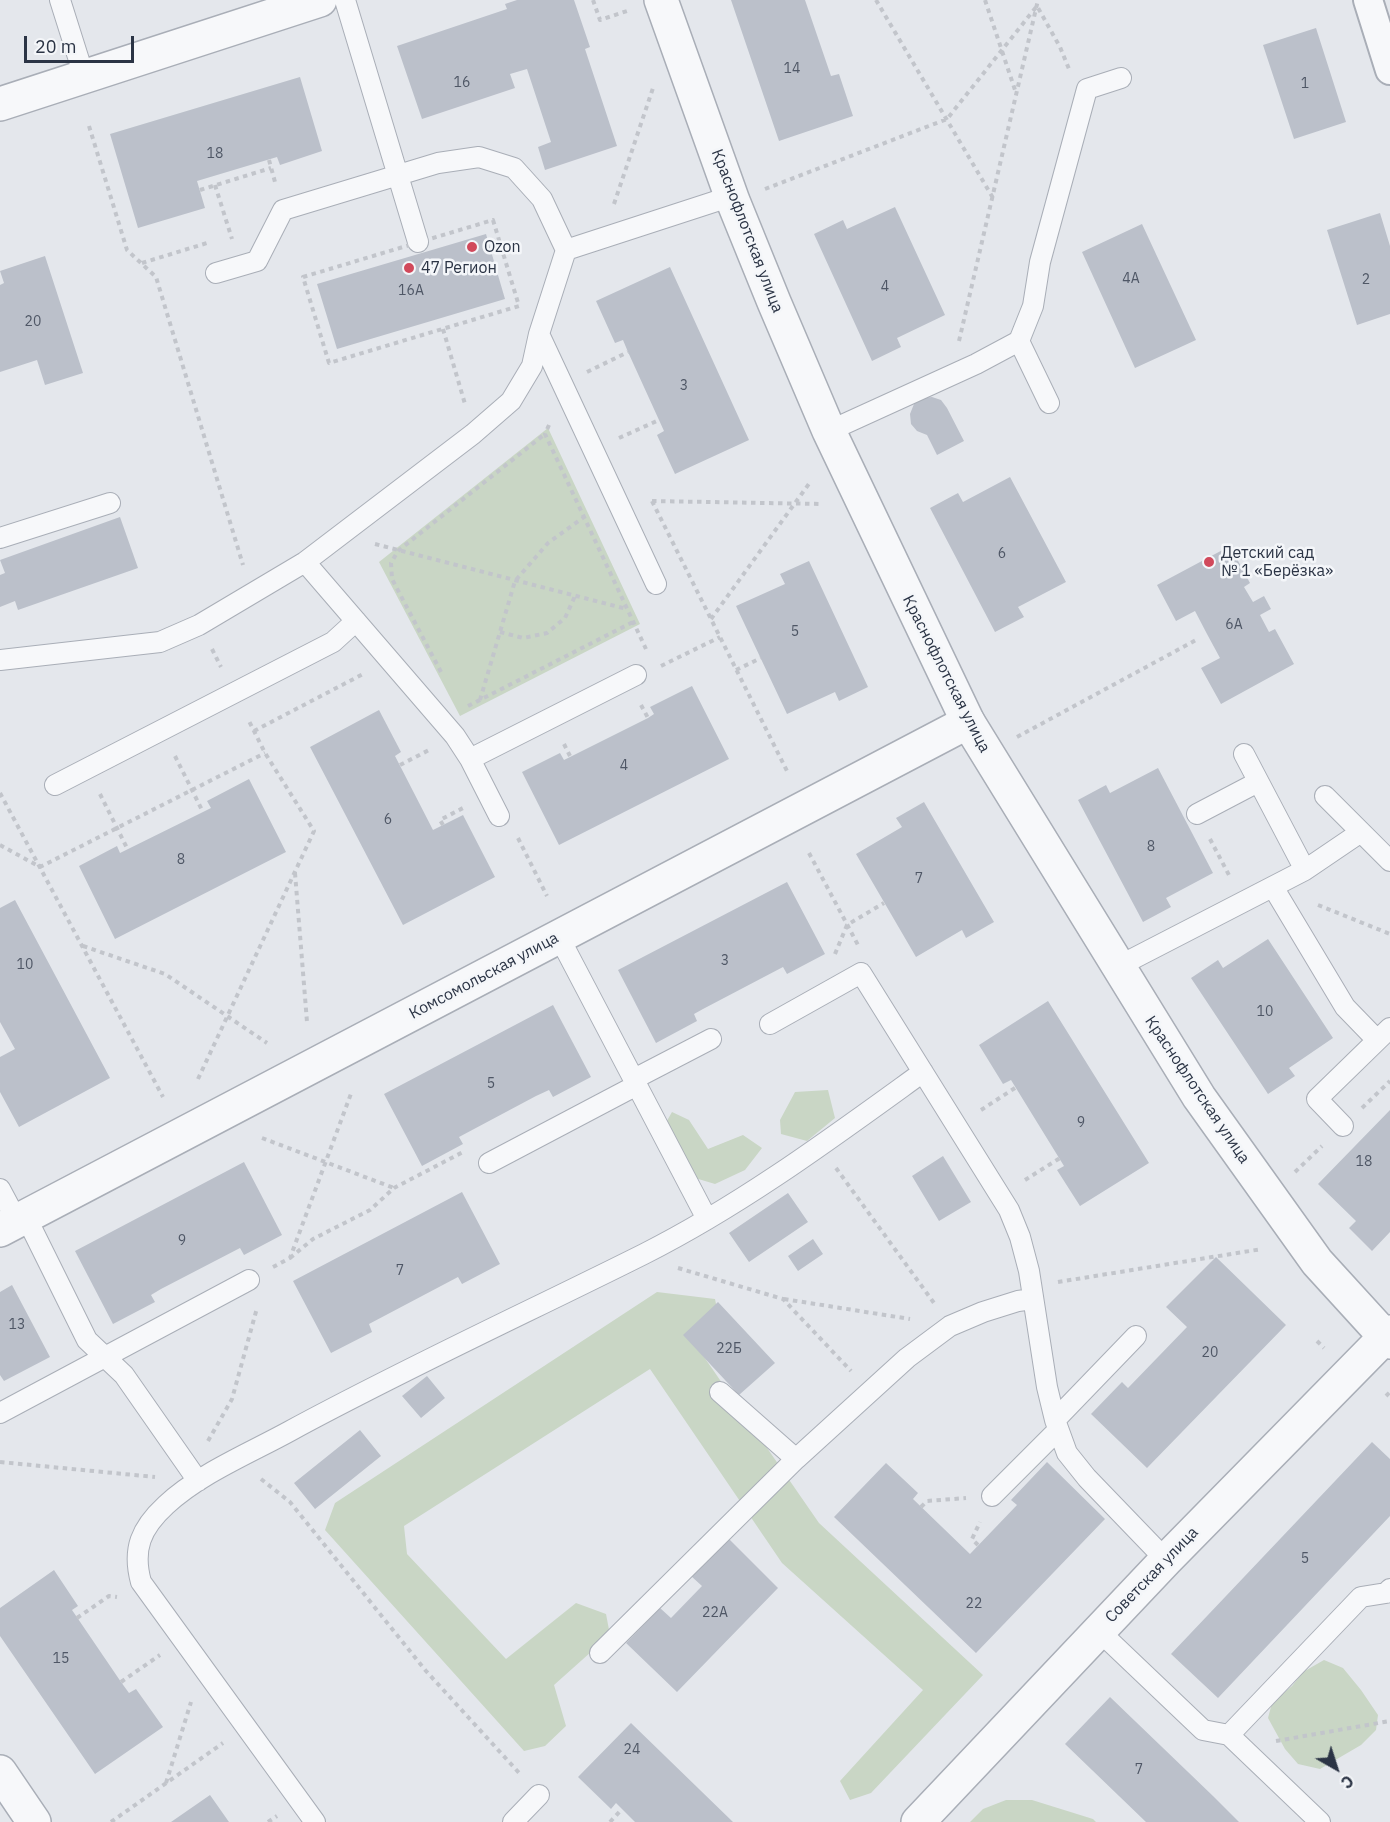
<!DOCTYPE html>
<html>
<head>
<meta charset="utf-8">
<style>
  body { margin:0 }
  #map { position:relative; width:1390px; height:1822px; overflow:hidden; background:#e4e7ec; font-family:"IBM Plex Sans",sans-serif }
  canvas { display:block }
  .north { position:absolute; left:1306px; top:1738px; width:60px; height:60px; -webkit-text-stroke:4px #f4f6f9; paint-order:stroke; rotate:141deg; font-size:16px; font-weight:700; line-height:24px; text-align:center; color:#2b3445 }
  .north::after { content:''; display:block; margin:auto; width:21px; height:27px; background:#2b3445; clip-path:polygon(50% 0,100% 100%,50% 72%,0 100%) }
  .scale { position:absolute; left:24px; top:36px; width:110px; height:27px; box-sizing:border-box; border:3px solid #2b3445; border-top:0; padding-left:8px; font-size:18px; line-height:21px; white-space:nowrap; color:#2b3445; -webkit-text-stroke:4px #f4f6f9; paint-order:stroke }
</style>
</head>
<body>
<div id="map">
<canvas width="1390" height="1822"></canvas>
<div class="north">С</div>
<div class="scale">20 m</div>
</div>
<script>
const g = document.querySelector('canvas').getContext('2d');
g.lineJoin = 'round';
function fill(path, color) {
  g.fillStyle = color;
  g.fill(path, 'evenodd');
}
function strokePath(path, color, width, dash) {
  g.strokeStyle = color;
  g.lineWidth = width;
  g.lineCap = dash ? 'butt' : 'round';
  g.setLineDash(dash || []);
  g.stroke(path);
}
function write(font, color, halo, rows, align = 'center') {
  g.font = font + ' "IBM Plex Sans",sans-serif';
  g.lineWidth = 5;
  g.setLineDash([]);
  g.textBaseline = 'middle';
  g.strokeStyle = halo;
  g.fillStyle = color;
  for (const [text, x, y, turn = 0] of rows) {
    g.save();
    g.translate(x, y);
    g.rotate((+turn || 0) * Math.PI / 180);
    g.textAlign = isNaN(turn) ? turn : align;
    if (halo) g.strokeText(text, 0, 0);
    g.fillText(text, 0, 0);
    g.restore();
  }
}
fill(new Path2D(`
  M548,428L640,624L460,716L379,562Z
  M828,1090L835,1118L807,1141L781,1134L780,1120L795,1092Z
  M672,1112L689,1120L708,1149L743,1135L762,1148L745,1170L715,1184L685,1175L664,1126Z
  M657,1292L715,1299L722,1334L702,1354L819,1523L983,1675L871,1793L850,1800L840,1781L923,1690L782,1563L650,1369L404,1526L407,1554L506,1659L576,1603L606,1614L610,1635L554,1685L566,1726L545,1746L524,1751L325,1530L335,1503Z
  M1324,1660L1343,1668L1361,1690L1378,1715L1376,1730L1361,1745L1320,1769L1298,1764L1285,1749L1268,1718L1272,1703L1292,1686L1303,1672Z
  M1006,1800H1032L1093,1819L1096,1822H970L983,1809Z`), '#c9d6c5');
fill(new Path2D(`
  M517,0H574L590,47L585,49L617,146L545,170L538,147L551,142L527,69L510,74L515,88L422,119L397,46L507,9L505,4Z
  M731,0H805L831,76L839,74L853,116L779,141Z
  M1316,28L1346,122L1294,139L1263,45Z
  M300,77L322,151L280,165L277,157L197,181L205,208L138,228L110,134Z
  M895,207L945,315L897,338L901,347L872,361L814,234L843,220L847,229Z
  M1380,213L1390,246V314L1357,325L1327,230Z
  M1142,224L1196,340L1135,368L1082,252Z
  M486,234L505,299L337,349L317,284Z
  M45,256L83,373L45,385L37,360L0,372V285L4,283L0,271Z
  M670,267L749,440L675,474L657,435L664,431L628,352L623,340L615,343L596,301Z
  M932,397L941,400L947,408L964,441L937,455L927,435L917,431L911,424L910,414L914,404L921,398Z
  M1010,477L1066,582L1018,607L1024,617L995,632L930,508L958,493L963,502Z
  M120,517L138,568L18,610L15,601L0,607V575L5,573L0,560Z
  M1230,546L1250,583L1244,587L1253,602L1264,596L1271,609L1260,615L1269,632L1275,629L1294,664L1221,704L1201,668L1220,658L1207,634L1195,611L1176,621L1157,585Z
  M809,561L868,687L839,701L835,692L787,714L736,606L785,584L780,574Z
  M692,686L729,759L559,845L522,772L560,753L564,760L648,718L654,714L650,707Z
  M379,710L401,752L395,756L433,830L463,815L495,877L403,925L310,747Z
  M1158,768L1213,873L1166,898L1171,907L1143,922L1078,800L1106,785L1110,793Z
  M249,779L286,852L115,939L79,866L117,846L120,853L203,812L211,808L207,801Z
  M924,802L994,922L966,938L962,930L916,957L856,854L902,827L896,818Z
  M787,882L825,954L787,974L783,967L703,1009L694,1014L697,1021L656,1043L618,970Z
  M15,900L110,1078L19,1127L0,1092V1057L15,1049L0,1022V908Z
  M1268,939L1333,1038L1289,1068L1295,1076L1268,1094L1191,978L1218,960L1223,968Z
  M1048,1001L1149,1163L1080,1206L1057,1170L1064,1166L1011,1080L1003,1084L979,1045Z
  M553,1005L591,1077L553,1097L549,1090L536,1096L459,1137L463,1144L422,1166L384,1094Z
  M1390,1110V1232L1372,1251L1349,1228L1356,1221L1318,1184Z
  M943,1156L971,1202L939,1221L912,1176Z
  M244,1162L282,1235L244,1255L240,1248L161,1289L151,1295L155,1302L113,1324L75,1251Z
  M462,1192L500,1264L462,1284L458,1277L369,1324L372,1332L331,1353L293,1281Z
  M788,1193L808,1222L749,1262L729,1233Z
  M813,1239L823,1254L798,1271L788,1256Z
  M1216,1257L1286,1325L1147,1468L1091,1414L1122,1382L1128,1388L1187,1327L1166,1307Z
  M12,1285L50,1357L4,1381L0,1375V1292Z
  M718,1302L775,1363L739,1395L683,1335Z
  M427,1376L445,1398L421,1418L402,1396Z
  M360,1430L381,1456L315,1509L294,1483Z
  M1372,1442L1390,1459V1516L1218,1698L1171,1654Z
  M1047,1462L1105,1519L976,1653L834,1517L886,1463L918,1493L913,1499L970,1554L1017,1505L1011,1500Z
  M728,1538L778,1588L677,1692L626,1643L660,1608L671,1618L702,1586L691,1576Z
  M54,1570L78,1606L72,1610L121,1682L129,1693L136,1689L163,1727L95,1774L0,1636V1608Z
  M1110,1697L1213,1796L1239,1822H1146L1065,1744Z
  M631,1723L733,1822H635L616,1803L611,1809L578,1777Z
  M210,1795L229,1822H171Z`), '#bbc0ca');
const service = new Path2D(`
  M60,0L84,76
  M345,0L418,242
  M566,250L732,196
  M539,334L656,584
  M1049,403L1019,341L1033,306L1040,262L1087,89L1121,78
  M829,431L976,364L1019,341
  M0,538L110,503
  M305,562L455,736L470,759L499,816
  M0,660L160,642L199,625L305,562L473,434L511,401L532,366L539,334L566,250L542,199L514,168L479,157L438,163L283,210L257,261L216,273
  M1244,754L1305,870
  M470,759L636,675
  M55,785L333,642L356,621
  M1325,796L1390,861
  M1197,814L1258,782
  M1273,887L1345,1007L1377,1040
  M559,937L707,1219
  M1117,967L1305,870L1361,832
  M770,1024L861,973L1009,1210L1020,1237L1029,1271L1047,1387L1055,1420L1067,1453L1087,1478L1166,1560
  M634,1079L711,1039
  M1343,1126L1317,1099L1390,1028
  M489,1163L637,1085
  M0,1189L17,1221
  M26,1217L87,1340L124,1375L198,1481
  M720,1392L796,1459
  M0,1413L249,1280
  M1055,1420L1136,1336
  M992,1496L1058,1430
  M1099,1631L1203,1730L1229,1735L1320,1822
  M600,1653L796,1459L907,1358L950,1326L983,1312L1018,1301L1033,1299
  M1229,1735L1361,1597L1386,1593L1390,1589
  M315,1822L141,1582C132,1549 141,1528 166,1505C199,1474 250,1453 290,1431C406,1368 526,1313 644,1254C743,1204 833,1137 923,1072
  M513,1822L539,1795`);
const pedestrian = new Path2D(`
  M1368,0L1390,70`);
const minor = new Path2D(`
  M0,104L320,0
  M0,1230L968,722
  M0,1772L34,1822`);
const tertiary = new Path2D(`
  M661,0L733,201L774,302L829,431L968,722L1199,1097L1317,1262L1390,1342
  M918,1822L1166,1560L1390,1332`);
strokePath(service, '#a9aeb7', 22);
strokePath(pedestrian, '#a9aeb7', 32);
strokePath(minor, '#a9aeb7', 36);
strokePath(tertiary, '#a9aeb7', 36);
strokePath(new Path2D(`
  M593,0L600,20L627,11
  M876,0L993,198
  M985,0L1016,93
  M89,126L127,250L156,277L243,565
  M269,160L275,182
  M215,185L232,239
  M765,189L947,119L1037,6L1060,47L1069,69
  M200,190L271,168
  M614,204L653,88
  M493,220L519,306L329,363L303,277Z
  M142,263L207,243
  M443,329L465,404
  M959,341L1038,0
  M587,372L628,352
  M549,425L545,434L646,649
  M619,438L659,420
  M652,501L787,771
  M652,501L822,504
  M375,544L627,609
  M711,619L811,481
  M500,632L523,638L547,633L565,618L575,596
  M212,649L221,667
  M661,666L720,637
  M736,670L761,658
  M441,672L392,579L391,563L398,551L545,434
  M480,700L515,581L548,543L584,517
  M641,705L648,718
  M468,706L633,622
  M254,731L365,673
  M1017,737L1196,640
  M564,744L570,756
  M175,756L203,812
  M400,765L431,749
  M0,793L163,1097
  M100,794L128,850
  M443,825L440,820L463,808
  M518,838L547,896
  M1210,839L1230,877
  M0,845L40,867L265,753
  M809,853L858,945
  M295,873L307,1022
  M1318,905L1390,934
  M83,946L165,974L267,1043
  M835,954L847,925L884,903
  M198,1079L314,831L265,753L248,719
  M1362,1108L1390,1081
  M981,1110L1015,1088
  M262,1138L394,1188
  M836,1168L934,1303
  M1295,1172L1322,1146
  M1025,1180L1060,1158
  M290,1258L313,1239L370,1210L394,1188L463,1152
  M273,1267L290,1258L352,1091
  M678,1268L783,1299L851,1371
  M1058,1282L1262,1249
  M784,1299L910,1319
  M1317,1341L1324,1348
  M1386,1396L1390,1392
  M208,1441L232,1399L257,1308
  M0,1462L155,1477
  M261,1479L290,1502L426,1671L521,1775
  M921,1507L927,1501L966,1498
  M978,1545L972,1539L980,1522
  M77,1618L109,1596L117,1597
  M121,1682L160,1655
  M1276,1741L1390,1721
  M166,1783L191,1702
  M111,1822L223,1743
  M268,1822L277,1816
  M610,1822L622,1809`), '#c2c5cb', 4, [4.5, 4.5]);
strokePath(service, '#f7f8fa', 20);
strokePath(pedestrian, '#f7f8fa', 28);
strokePath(minor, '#f7f8fa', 33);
strokePath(tertiary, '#f7f8fa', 33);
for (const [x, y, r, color] of [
  [472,247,6,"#d1495b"],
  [409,268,6,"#d1495b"],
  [1209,562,6,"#d1495b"]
]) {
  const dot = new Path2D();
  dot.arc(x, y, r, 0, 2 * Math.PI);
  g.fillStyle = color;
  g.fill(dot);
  strokePath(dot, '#f4f6f9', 2);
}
write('14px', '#4f5766', null, [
  ["14",792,69],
  ["16",462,83],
  ["1",1305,84],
  ["18",215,154],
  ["4А",1131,279],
  ["2",1366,280],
  ["4",885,287],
  ["16А",411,291],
  ["20",33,322],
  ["3",684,386],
  ["6",1002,554],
  ["6А",1234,625],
  ["5",795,632],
  ["4",624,766],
  ["6",388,820],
  ["8",1151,847],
  ["8",181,860],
  ["7",919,879],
  ["3",725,961],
  ["10",25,965],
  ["10",1265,1012],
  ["5",491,1084],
  ["9",1081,1123],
  ["18",1364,1162],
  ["9",182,1241],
  ["7",400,1271],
  ["13",17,1325],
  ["22Б",729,1349],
  ["20",1210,1353],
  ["5",1305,1559],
  ["22",974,1604],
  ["22А",715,1613],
  ["15",61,1659],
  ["24",632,1750],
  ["7",1139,1770]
]);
write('16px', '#2b3445', '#f4f6f9', [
  ["Краснофлотская улица",747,231,69],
  ["Краснофлотская улица",946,674,63],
  ["Комсомольская улица",484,976,-28],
  ["Краснофлотская улица",1197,1090,56],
  ["Советская улица",1152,1575,-46]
]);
write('16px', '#2b3445', '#f4f6f9', [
  ["Ozon",484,247],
  ["47 Регион",421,268],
  ["Детский сад",1221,553],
  ["№ 1 «Берёзка»",1221,571]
], 'left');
</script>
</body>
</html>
